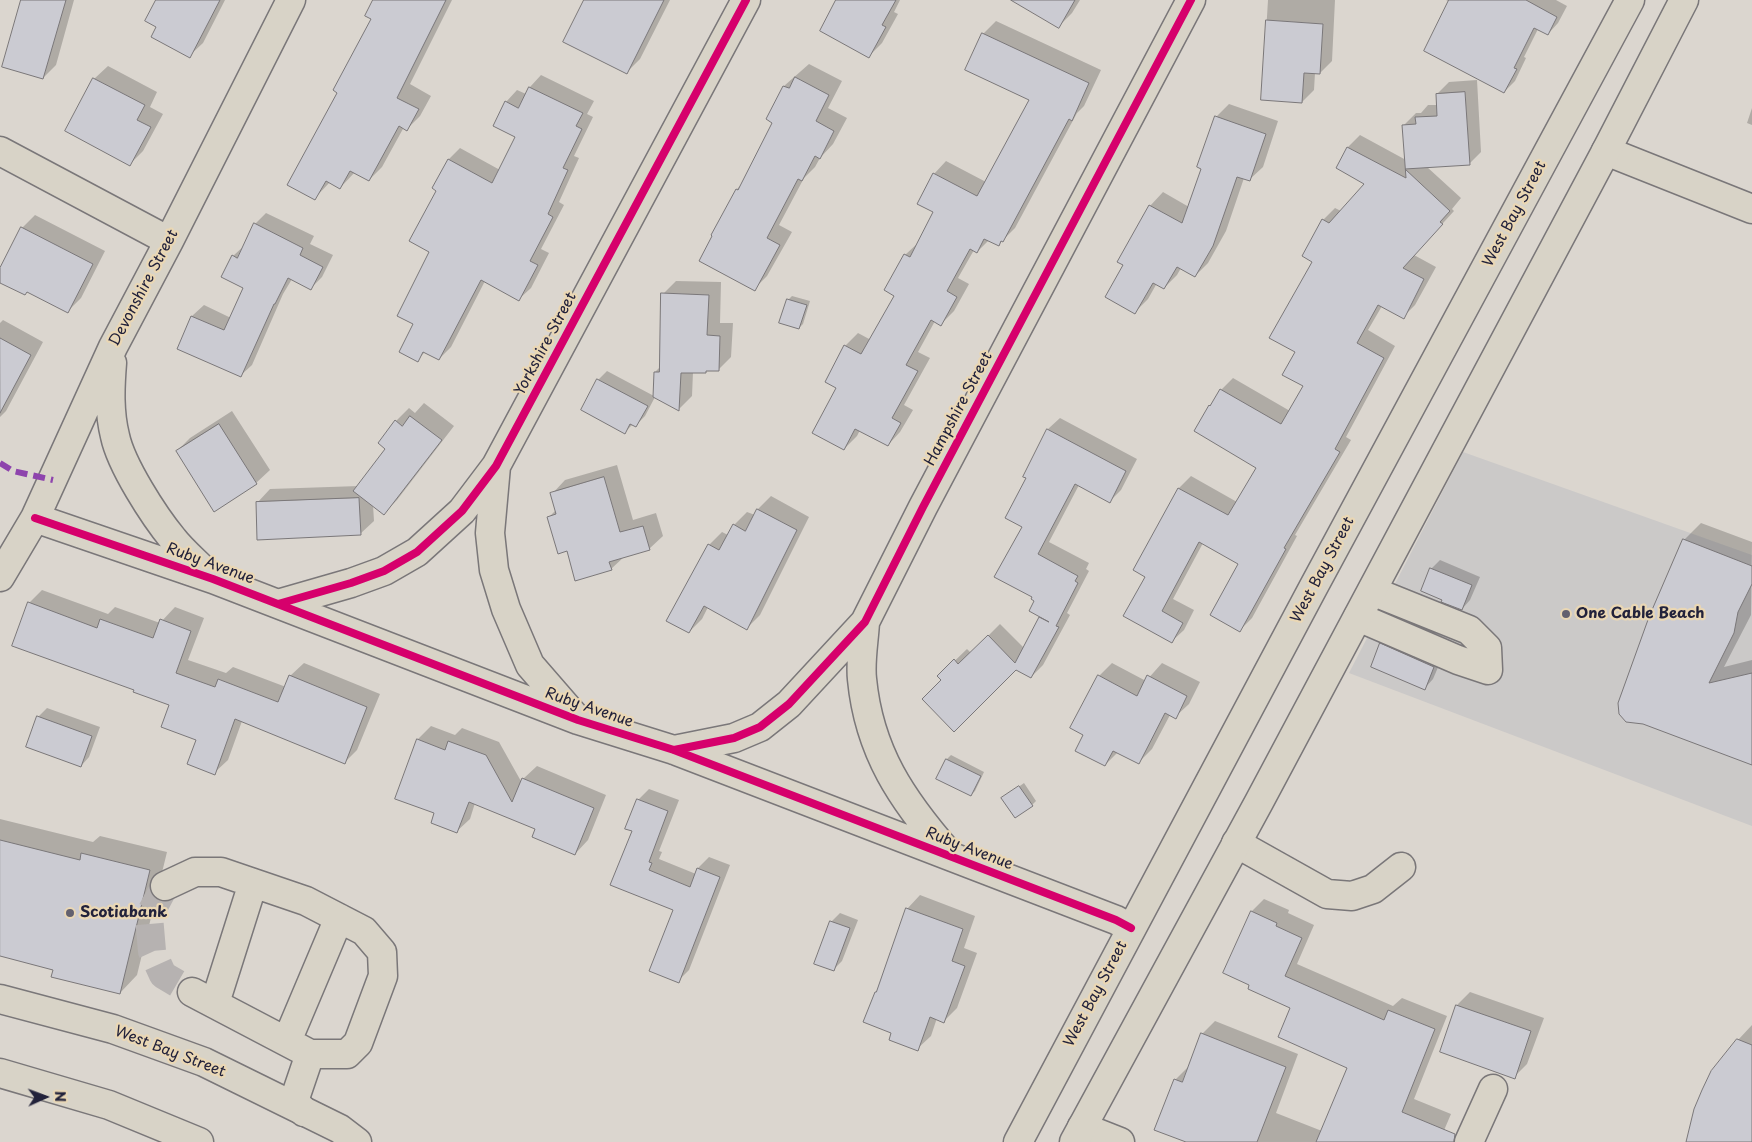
<!DOCTYPE html>
<html>
<head>
<meta charset="utf-8">
<style>
  body { margin:0 }
  #map { position:relative; width:1752px; height:1142px; overflow:hidden; background:#dbd6cf; font-family:"Playpen Sans",sans-serif }
  canvas { display:block }
  .north { position:absolute; left:20px; top:1072px; width:50px; height:50px; -webkit-text-stroke:4px #ead7b4; paint-order:stroke; rotate:88deg; font-size:14px; font-weight:700; line-height:20px; text-align:center; color:#22223b }
  .north::after { content:''; display:block; margin:auto; width:18px; height:22px; background:#22223b; clip-path:polygon(50% 0,100% 100%,50% 72%,0 100%) }
</style>
</head>
<body>
<div id="map">
<canvas width="1752" height="1142"></canvas>
<div class="north">N</div>
</div>
<script>
const g = document.querySelector('canvas').getContext('2d');
g.lineJoin = 'round';
function fill(path, color) {
  g.fillStyle = color;
  g.fill(path, 'evenodd');
}
function strokePath(path, color, width, dash) {
  g.strokeStyle = color;
  g.lineWidth = width;
  g.lineCap = dash ? 'butt' : 'round';
  g.setLineDash(dash || []);
  g.stroke(path);
}
function write(font, color, halo, rows, align = 'center') {
  g.font = font + ' "Playpen Sans",sans-serif';
  g.lineWidth = 4.5;
  g.setLineDash([]);
  g.textBaseline = 'middle';
  g.strokeStyle = halo;
  g.fillStyle = color;
  for (const [text, x, y, turn = 0] of rows) {
    g.save();
    g.translate(x, y);
    g.rotate((+turn || 0) * Math.PI / 180);
    g.textAlign = isNaN(turn) ? turn : align;
    if (halo) g.strokeText(text, 0, 0);
    g.fillText(text, 0, 0);
    g.restore();
  }
}
fill(new Path2D(`
  M1463,452L1752,555V826L1349,673Z`), '#cbc9c8');
fill(new Path2D(`
  M22,0H74L56,65L43,78Z
  M157,0H225L203,43L189,56L158,26Z
  M385,0H452L410,84L431,96L420,116L407,129L404,127L382,167L369,180L355,172L340,188L330,182L314,199L339,92Z
  M585,0H670L640,59L627,72Z
  M838,0H900L894,12L898,14L882,43L869,56Z
  M1014,0H1080L1072,13L1059,26Z
  M1268,0H1335L1332,61L1320,73H1315L1314,90L1302,102L1262,99Z
  M1446,0H1556L1567,6L1558,23L1548,34L1538,29L1524,57L1526,58L1515,81L1504,92L1450,2Z
  M996,21L1101,70L1084,106L1077,113L1015,228L998,245L989,240L977,252L974,250L958,278L969,284L954,311L941,324L935,321L918,352L930,358L904,405L913,410L900,432L888,445L860,430L857,436L844,449L838,387L845,346L858,333L871,340L896,295L905,255L918,243L934,211V174L946,161L986,182L1030,100L983,34Z
  M809,64L842,81L828,108L847,118L833,144L820,158L815,167L804,178L779,225L792,232L767,276L754,289L712,234L737,189L742,184L773,122L768,119L784,86Z
  M108,66L157,92L150,107L163,114L143,151L130,164L94,79Z
  M541,75L594,101L587,114L593,117L574,156L579,158L559,202L564,205L541,249L549,253L531,288L519,299L485,281L451,347L439,359L425,352L417,360L415,323L431,251L438,190L449,159L460,148L500,170L517,136L506,102L517,90L526,94L530,87Z
  M1477,80L1481,152L1469,164L1427,167L1461,198L1452,209L1454,211L1414,255L1436,267L1415,305L1403,317L1382,306L1368,330L1395,346L1346,437L1351,440L1295,535L1297,536L1252,618L1240,630V564L1203,543L1173,599L1194,610L1184,630L1171,642L1146,576L1134,569L1179,488L1191,476L1237,502L1258,467L1196,431L1210,405L1215,400L1221,390L1233,378L1290,411L1304,386L1297,351L1323,220L1335,208L1341,211L1366,183L1337,168L1348,147L1360,135L1406,160L1404,125L1416,113H1421L1428,105H1438L1437,94L1449,82Z
  M1229,104L1278,121L1263,167L1249,180L1244,178L1226,231L1208,263L1195,276L1181,268L1177,275L1164,288L1157,283L1148,299L1135,312L1125,265L1150,206L1163,192L1189,207L1202,168L1216,117Z
  M1752,108V125L1747,123Z
  M266,213L314,236L310,244L333,255L322,277L311,288L292,279L283,294L252,365L240,376L178,348L192,316L204,305L231,318L245,288L233,256L245,245L255,224Z
  M35,215L105,251L81,298L68,311L27,291L0,282V271L22,228Z
  M676,281L721,282L720,323H733L731,357L718,370L693,372L692,396L679,409L655,397L645,416L636,425L633,424L625,432L583,410L598,380L607,371L654,396L655,372L660,367L663,294Z
  M792,296L810,301L803,324L799,328L788,300Z
  M3,320L43,342L6,411L0,417V323Z
  M424,403L454,426L397,500L384,513L373,505L374,521L360,534L257,503L270,489L359,486L386,449L396,421L409,408L415,413Z
  M232,411L270,470L256,483L177,451L190,438Z
  M1060,418L1137,459L1121,490L1109,502L1079,485L1049,542L1089,563L1086,569L1089,571L1067,613L1070,615L1043,665L1031,677L1016,669L943,680L939,676L967,649L971,653L1000,624L1024,648L1041,616L1036,600L1023,526L1028,478L1025,476L1048,429Z
  M617,465L633,520L656,513L663,536L649,549L625,556L611,569L568,550L549,517L556,510L552,494L565,480Z
  M771,496L809,517L760,615L747,628L708,607L702,619L689,632L709,545L722,532L728,535L734,525L747,512L755,515L758,509Z
  M1701,523L1752,542L1751,615L1724,667L1752,660V763L1643,722L1684,540Z
  M1440,560L1480,577L1470,600L1462,609L1431,569Z
  M42,590L108,614L115,607L160,623L175,607L204,618L188,660L226,673L233,667L286,687L290,676L304,663L380,694L357,750L344,763L242,721L228,760L214,773L198,739L171,705L136,689L29,603Z
  M1390,635L1442,658L1433,679L1425,688L1381,644Z
  M1112,663L1146,681L1162,663L1200,682L1189,704L1175,717L1170,715L1152,749L1139,762L1118,752L1105,765L1085,734L1099,676Z
  M47,708L100,727L89,757L81,766L38,717Z
  M431,726L455,735L462,728L499,742L522,783L523,779L537,766L606,795L588,840L575,854L537,828L475,803L470,819L456,832L436,813L396,798L418,739Z
  M951,755L984,772L975,791L971,795L938,778L947,759Z
  M1024,783L1036,801L1032,805L1003,798Z
  M649,789L679,800L659,851L662,852L659,859L696,874L698,868L709,857L730,865L689,970L678,981L675,909L612,884L634,831L638,800Z
  M0,819L93,842L100,836L167,852L137,975L120,993L55,969L0,955Z
  M920,895L975,916L964,948L977,953L957,1008L944,1021L937,1018L931,1036L917,1049L893,1032L879,989L907,909Z
  M1264,899L1289,910L1288,913L1314,925L1297,964L1393,1006L1402,998L1447,1016L1414,1099L1451,1114L1439,1142H1190L1175,1080L1188,1067L1202,1034L1215,1021L1298,1054L1276,1113L1322,1131L1348,1067L1292,1008L1251,985L1225,973L1252,911Z
  M840,913L858,920L842,961L833,970L831,922Z
  M1470,992L1544,1018L1527,1064L1514,1077L1442,1051L1457,1005Z
  M1752,1025V1142H1689L1738,1040Z`), '#0003');
const building = new Path2D(`
  M21,0H66L43,79L2,67Z
  M156,0H220L190,58L151,37L156,27L145,21Z
  M373,0H446L397,98L419,109L407,131L399,126L369,181L350,171L340,189L326,181L315,200L287,185L337,93L333,90L371,19L365,16Z
  M584,0H664L627,74L563,42Z
  M836,0H896L882,25L886,27L869,58L820,31Z
  M1011,0H1075L1059,28Z
  M1449,0H1526L1557,17L1548,35L1534,28L1514,68L1517,69L1504,93L1424,51Z
  M1266,20L1323,24L1320,74L1304,73L1302,103L1261,100Z
  M982,33L1089,83L1072,121L1069,119L1003,242L1001,241L999,246L984,239L977,253L970,249L947,291L957,297L941,326L931,320L906,365L918,371L892,418L901,423L888,446L855,429L844,450L812,433L836,388L825,382L844,345L861,354L894,296L884,290L904,254L910,257L933,212L917,204L933,173L977,196L1029,100L965,70Z
  M795,77L829,95L816,121L834,131L820,159L815,156L802,181L798,179L767,238L780,245L755,291L699,261L712,236L711,235L736,189L738,190L772,123L766,119L783,86L789,88Z
  M93,78L145,105L137,120L151,127L130,166L65,131Z
  M529,87L583,113L576,126L582,129L563,168L568,170L548,214L553,217L530,261L538,265L519,301L481,280L439,360L423,352L418,362L399,352L413,324L397,316L429,252L409,241L436,191L432,188L448,159L492,183L515,137L493,126L505,101L518,108Z
  M1465,92L1470,165L1405,169L1450,211L1440,222L1443,224L1403,268L1424,279L1404,319L1378,305L1357,343L1384,358L1335,449L1340,452L1284,548L1286,549L1240,632L1210,615L1238,564L1199,542L1162,611L1183,623L1172,643L1123,616L1145,577L1133,570L1178,488L1228,515L1256,468L1194,431L1209,405L1210,406L1220,389L1281,424L1303,386L1282,375L1295,352L1269,338L1312,262L1302,256L1322,219L1329,223L1364,184L1336,168L1347,147L1406,178L1402,125L1416,124L1415,117L1437,116L1436,94Z
  M1215,116L1266,134L1250,181L1237,177L1213,246L1195,277L1177,267L1164,289L1153,283L1135,314L1105,297L1123,265L1117,262L1149,205L1182,223L1201,169L1197,167Z
  M254,223L303,248L300,255L323,267L311,290L288,278L275,304H274L241,377L177,349L191,316L224,330L243,288L221,277L232,255L237,258Z
  M21,227L93,264L68,313L27,292L25,295L0,283V268Z
  M661,293L709,295L707,335L720,336L719,371H706V373H681L679,411L653,397L654,372H659Z
  M787,299L807,305L799,329L779,323Z
  M0,338L31,355L0,413Z
  M597,379L648,406L636,427L630,424L625,434L581,410Z
  M410,416L442,440L384,515L353,491L385,449L378,443L395,420L402,426Z
  M219,424L257,484L214,512L176,451Z
  M1047,429L1126,471L1110,503L1075,484L1038,554L1078,576L1075,581L1078,583L1056,626L1059,627L1031,678L1016,670L954,732L922,699L941,680L937,676L954,659L958,664L988,635L1015,663L1039,617L1049,622L1029,611L1034,601L1031,599L1032,597L994,577L1022,527L1005,518L1026,478L1023,477Z
  M604,477L620,532L643,526L650,550L609,562L612,570L575,581L567,551L558,554L547,517L556,514L550,493Z
  M359,498L361,535L257,540L256,502Z
  M757,509L797,530L747,630L704,606L689,633L666,621L708,544L719,550L733,524L745,531Z
  M1683,539L1752,566V584L1738,612L1734,633L1709,683L1752,673V765L1643,724L1626,722L1619,714L1618,703L1649,617Z
  M1430,568L1472,585L1462,610L1441,602L1442,600L1421,591Z
  M28,602L97,628L100,619L153,638L160,619L191,631L176,673L215,687L218,679L278,702L289,675L367,707L345,764L235,719L215,775L187,764L196,740L161,727L169,705L133,692L134,690L12,646Z
  M1380,643L1434,667L1425,690L1371,667Z
  M1098,675L1137,696L1147,675L1187,696L1176,719L1165,713L1139,764L1113,751L1105,766L1075,751L1083,735L1070,728Z
  M37,716L92,736L81,767L26,747Z
  M417,739L445,750L448,741L486,755L512,802L522,778L594,808L575,855L532,837L535,829L469,802L457,833L431,823L434,813L395,799Z
  M946,759L981,776L971,796L936,779Z
  M1019,786L1033,806L1015,818L1001,798Z
  M637,799L668,811L649,862L652,863L649,870L690,887L697,868L720,877L679,983L649,971L673,910L610,885L632,831L625,829Z
  M0,840L80,860L81,853L150,870L120,994L51,977L53,970L0,956Z
  M906,908L963,929L952,961L965,966L944,1023L930,1017L918,1051L889,1040L891,1033L863,1022L875,992H876Z
  M1251,911L1277,923L1276,926L1302,938L1285,976L1384,1020L1388,1010L1435,1029L1402,1112L1455,1134L1454,1142H1316L1347,1068L1278,1037L1290,1008L1248,989L1249,985L1223,973Z
  M830,921L850,928L834,971L814,964Z
  M1456,1005L1531,1031L1515,1079L1440,1052Z
  M1201,1033L1286,1067L1257,1142H1186L1154,1130L1174,1079L1182,1082Z
  M1737,1039L1752,1045V1142H1686L1694,1109L1702,1090L1711,1071Z`);
fill(building, '#cbcbd2');
strokePath(building, '#7a7779', 1);
strokePath(new Path2D(`
  M165,886L149,916L152,951L163,975L192,992`), '#b6b2b1', 28, [28, 14]);
const minor = new Path2D(`
  M0,151L169,241
  M1606,151L1752,209
  M112,363C110,388 109,412 115,436C121,465 154,516 173,539C183,552 197,563 208,575
  M496,466L490,533L494,570L506,609L530,665L576,718
  M35,518L213,579L578,720L674,750L1116,920L1131,928
  M0,577L35,518L113,347L169,241L291,0
  M278,604L351,583L384,571L417,552L462,511L496,466L746,0
  M1358,617L1458,660L1488,670L1487,648L1469,630L1372,591
  M865,622C864,641 860,661 862,679C869,752 902,800 949,854
  M674,750L734,738L760,727L789,704L865,622L923,507L1191,0
  M1236,843L1327,894L1352,896L1373,889L1401,867
  M165,886L195,872H221L306,901L364,931L382,952L383,976L358,1043L347,1054H310L192,992
  M215,1003L253,883
  M287,1041L339,918
  M304,1112L294,1101L310,1054
  M1082,1127L1120,1142
  M1469,1142L1493,1089`);
const major = new Path2D(`
  M0,999L113,1029L204,1062L340,1129L357,1142
  M0,1073L109,1105L199,1142
  M1018,1142L1314,586L1630,0
  M1074,1142L1259,802L1606,151L1684,0`);
strokePath(minor, '#7a7779', 31);
strokePath(major, '#7a7779', 31);
strokePath(minor, '#d8d3c7', 28);
strokePath(major, '#d8d3c7', 28);
strokePath(new Path2D(`
  M0,463L13,471L53,480`), '#8e44ad', 6, [12, 6]);
strokePath(new Path2D(`
  M35,518L213,579L578,720L674,750L1116,920L1131,928
  M278,604L351,583L384,571L417,552L462,511L496,466L746,0
  M674,750L734,738L760,727L789,704L865,622L923,507L1191,0`), '#d6006c', 8);
for (const [x, y, r, color] of [
  [1566,614,5,"#63616f"],
  [70,913,5,"#63616f"]
]) {
  const dot = new Path2D();
  dot.arc(x, y, r, 0, 2 * Math.PI);
  g.fillStyle = color;
  g.fill(dot);
  strokePath(dot, '#ead7b4', 2);
}
write('15px', '#22223b', '#ead7b4', [
  ["West Bay Street",1515,214,-62],
  ["Devonshire Street",144,288,-62],
  ["Yorkshire Street",546,344,-62],
  ["Hampshire Street",959,409,-62],
  ["Ruby Avenue",210,564,20],
  ["West Bay Street",1323,570,-62],
  ["Ruby Avenue",589,708,19],
  ["Ruby Avenue",969,849,21],
  ["West Bay Street",1096,994,-62],
  ["West Bay Street",170,1052,21]
]);
write('bold 15px', '#22223b', '#ead7b4', [
  ["One Cable Beach",1576,614],
  ["Scotiabank",80,913]
], 'left');
</script>
</body>
</html>
